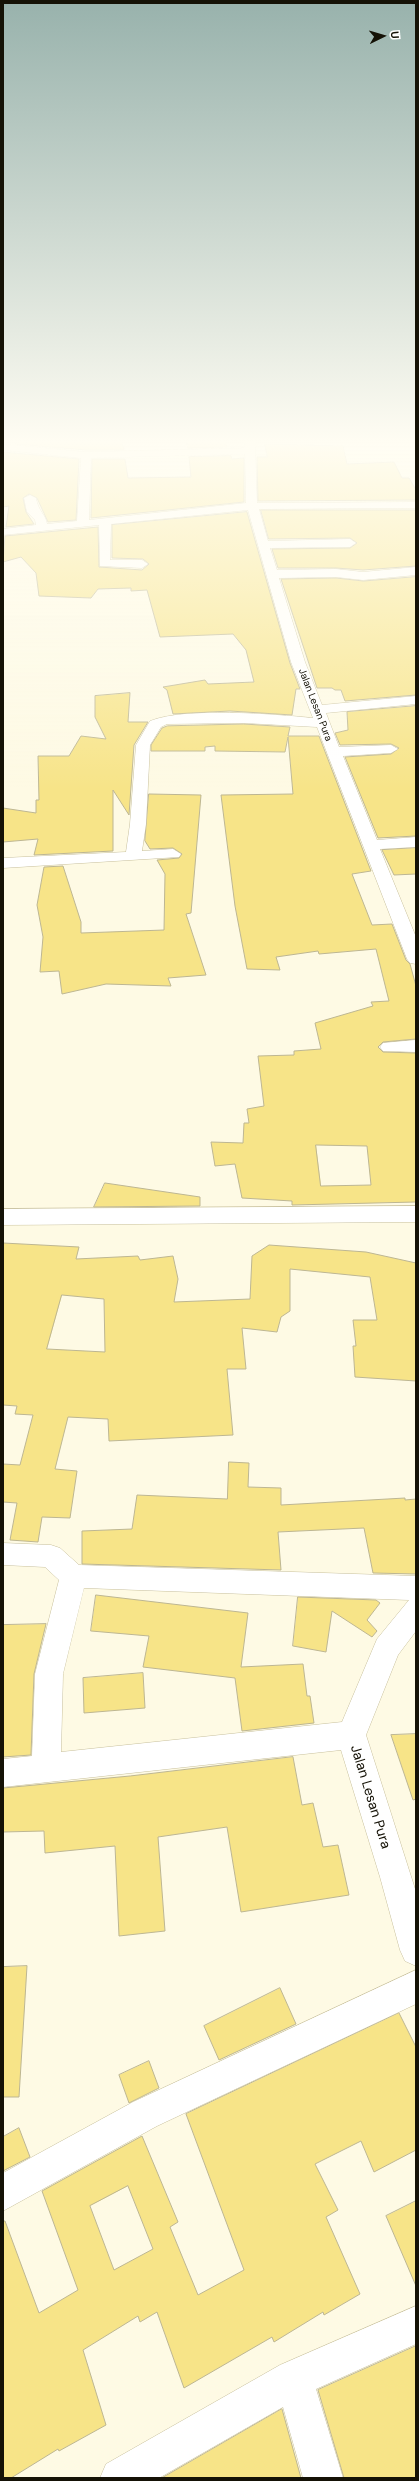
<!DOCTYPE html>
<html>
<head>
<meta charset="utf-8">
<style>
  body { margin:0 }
  #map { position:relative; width:419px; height:2481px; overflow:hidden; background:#fefae4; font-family:"DM Sans",sans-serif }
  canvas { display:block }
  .frame { position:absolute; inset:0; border:4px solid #151206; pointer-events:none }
  .north { position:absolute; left:363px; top:16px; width:40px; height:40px; -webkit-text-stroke:3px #fff; paint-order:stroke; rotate:85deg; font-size:11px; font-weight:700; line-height:16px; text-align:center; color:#151206 }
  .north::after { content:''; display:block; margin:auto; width:14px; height:18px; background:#151206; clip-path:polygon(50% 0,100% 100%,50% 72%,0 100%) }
</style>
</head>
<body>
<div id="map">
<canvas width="419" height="2481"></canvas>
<div class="frame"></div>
<div class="north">U</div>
</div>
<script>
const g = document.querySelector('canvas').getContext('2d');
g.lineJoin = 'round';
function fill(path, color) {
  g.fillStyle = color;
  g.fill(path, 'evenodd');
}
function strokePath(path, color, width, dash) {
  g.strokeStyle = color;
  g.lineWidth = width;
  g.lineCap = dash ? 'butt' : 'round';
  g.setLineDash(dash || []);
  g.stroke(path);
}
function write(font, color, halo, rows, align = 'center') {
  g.font = font + ' "DM Sans",sans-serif';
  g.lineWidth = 3.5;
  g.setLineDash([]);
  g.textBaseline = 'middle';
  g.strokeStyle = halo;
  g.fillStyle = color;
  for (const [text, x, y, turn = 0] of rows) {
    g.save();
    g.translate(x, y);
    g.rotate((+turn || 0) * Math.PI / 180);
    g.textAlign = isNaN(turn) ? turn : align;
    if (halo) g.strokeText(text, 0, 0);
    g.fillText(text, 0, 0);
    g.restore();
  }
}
const building = new Path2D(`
  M17,442H122L124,450H86L15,444Z
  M187,442H225L227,447L188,448Z
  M265,444L343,446L347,464L394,462L402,478H409L416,490V500L258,501L257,457H267Z
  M3,452L79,459L76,520L48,522L37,498L29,494L23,498L26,512L34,524L6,527L9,506L3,507Z
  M231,456L232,459L244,458V502L91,518L92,459H125L128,478L191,477L189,457Z
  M261,510H416V566L363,570L336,568H278L272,549L350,548L357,543L350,538L269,539Z
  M247,512L290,663L300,689H296L292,715L230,711L173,714L167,690L163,687L205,680L208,684L254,682L246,650L233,634L160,637L147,590L131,591V588L98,589L91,598L39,596L36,573L21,557L3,562L5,536L98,527L99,567L142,570L149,564L143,559L112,558V525Z
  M416,577V695L345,701L341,690H335L332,688H317L281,579L336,578L363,581Z
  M130,693L128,722H148L134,745L129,815L113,790V851L34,855L38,839L3,842V808L36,813V800H39L38,756H69L81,736L106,739L95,717V696Z
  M416,706V836L378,838L345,757L391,754L399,748L391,744L340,745L335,733L348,730L347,712Z
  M244,724L290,727L288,736H319L371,871L352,874L372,925L392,924L406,960L410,964L416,986V1039L383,1042L378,1047L383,1052L416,1053V1202L292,1205V1201L242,1198L235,1164L215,1166L211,1142L243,1143L244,1123H249L247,1109L264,1106L258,1056L294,1055V1051L321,1049L315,1023L373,1006L371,1002L389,1001L376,949L319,954L318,951L276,957L280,970L247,969L235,906L221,795L293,794L288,737L285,752L215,751V746L205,747V751H151V745L162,728L167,726ZM316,1145L367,1146L371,1185L321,1186Z
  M149,794L201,795L191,913L186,914L206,975L168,978L171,986L106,984L62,994L59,971L40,972L43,937L37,905L44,867L63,866L81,922V933L164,930L165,874L157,860L179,858L182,854L173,848L150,849L145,841Z
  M416,848V874L394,875L382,850Z
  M105,1183L200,1197V1206L94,1207Z
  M3,1243L79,1247L76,1259L138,1256L140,1260L173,1256L178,1279L174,1302L250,1299L252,1256L269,1245L366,1252L416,1263V1381L355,1377L353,1346H356L353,1320H377L370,1277L290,1269V1311L281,1317L277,1332L242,1328L246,1369H227L233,1435L109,1441L108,1419L68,1417L55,1469L77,1471L70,1518L42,1517L38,1542L10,1540L17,1503L3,1502V1464L20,1465L33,1415L15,1414L17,1406L3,1405ZM62,1295L104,1299L105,1352L47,1349Z
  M229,1462L249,1463L248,1487L281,1488V1505L405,1498V1500L416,1499V1574L373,1573L364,1528L278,1532L281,1570L82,1564V1531L132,1529L137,1495L227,1499Z
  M96,1595L248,1613L241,1667L303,1664L307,1696H310L314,1723L242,1731L235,1678L143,1667L149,1636L91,1631Z
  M298,1597L376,1600L380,1603L367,1620L377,1631L372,1637L332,1611L326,1652L293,1646Z
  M46,1624L34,1674L31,1755L3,1757V1625Z
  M143,1673L145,1708L84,1713L83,1678Z
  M416,1734V1799L413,1800L391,1735Z
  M293,1757L302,1805L313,1803L323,1847L338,1845L349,1895L241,1912L227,1827L158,1837L165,1931L119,1936L115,1846L45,1853L44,1831L3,1832V1788L130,1776Z
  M27,1966L19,2097H3V1967Z
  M280,1988L296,2024L219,2060L204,2026Z
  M399,2013L416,2047V2150L374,2172L361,2141L315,2164L338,2210L326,2217L360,2294L324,2315L323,2312L274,2342L272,2337L184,2388L157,2312L140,2322L138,2316L83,2350L106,2425L59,2451L58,2449L11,2478H3V2221H5L39,2313L78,2290L42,2191L142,2136L178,2222L170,2227L198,2295L244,2270L186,2114ZM128,2186L153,2249L114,2270L90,2206Z
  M149,2061L159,2088L129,2103L119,2075Z
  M19,2128L30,2157L3,2171V2137Z
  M416,2201V2286L386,2216Z
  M416,2346V2478H344L318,2390Z
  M282,2409L301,2478H162Z`);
fill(building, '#f7e488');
strokePath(building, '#bdb692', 1);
const minor = new Path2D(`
  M245,442H255L257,503L416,502V508L259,509L268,541L350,539L356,543L350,547L270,548L277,570L336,569L363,572L416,567V575L363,580L336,577L279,578L305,662L322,705L416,696V704L326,713L339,747L391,745L398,749L391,753L343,756L377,840L416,837V847L380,849L416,937V964L410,963L407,959L317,727L244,723L167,724L161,727L150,745L146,824L142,851L173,849L181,854L179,857L3,868V858L126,852L130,824L136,745L150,721C184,707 274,714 313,718L291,662L248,510L111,524L110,560H142L148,564L142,568L100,566L99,525L3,535V529L36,525L35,520L27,512L24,498L30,495L36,498C38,511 46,515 47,524L77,521L81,458L3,450V444L86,452L245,448ZM245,454L246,503L89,520L91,458Z
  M416,1040V1052L383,1051L380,1047L383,1043Z
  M416,1206V1222L3,1225V1209Z
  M3,1543L51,1545L60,1548L79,1565L416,1576V1631L398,1655L366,1735L416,1892V1966L405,1961L400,1950L380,1877L341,1750L3,1787V1759L32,1756L35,1674L59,1580L45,1567L3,1565ZM84,1588L409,1600L377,1639L342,1722L61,1752L63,1674Z
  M416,1970V2004L157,2126L3,2211V2173L133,2102Z
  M416,2306V2344L316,2389L343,2478H303L283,2407L159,2478H100L106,2464L280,2365Z`);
strokePath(minor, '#c8c09d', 1);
fill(minor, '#fff');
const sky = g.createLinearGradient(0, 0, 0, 789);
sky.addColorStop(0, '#98b2ac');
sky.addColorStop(0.56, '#fffdf3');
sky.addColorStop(1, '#fffdf300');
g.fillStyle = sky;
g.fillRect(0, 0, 419, 789);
write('10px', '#151206', '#fff', [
  ["Jalan Lesan Pura",315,705,69]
]);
write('14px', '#151206', '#fff', [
  ["Jalan Lesan Pura",370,1797,73]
]);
</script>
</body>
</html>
